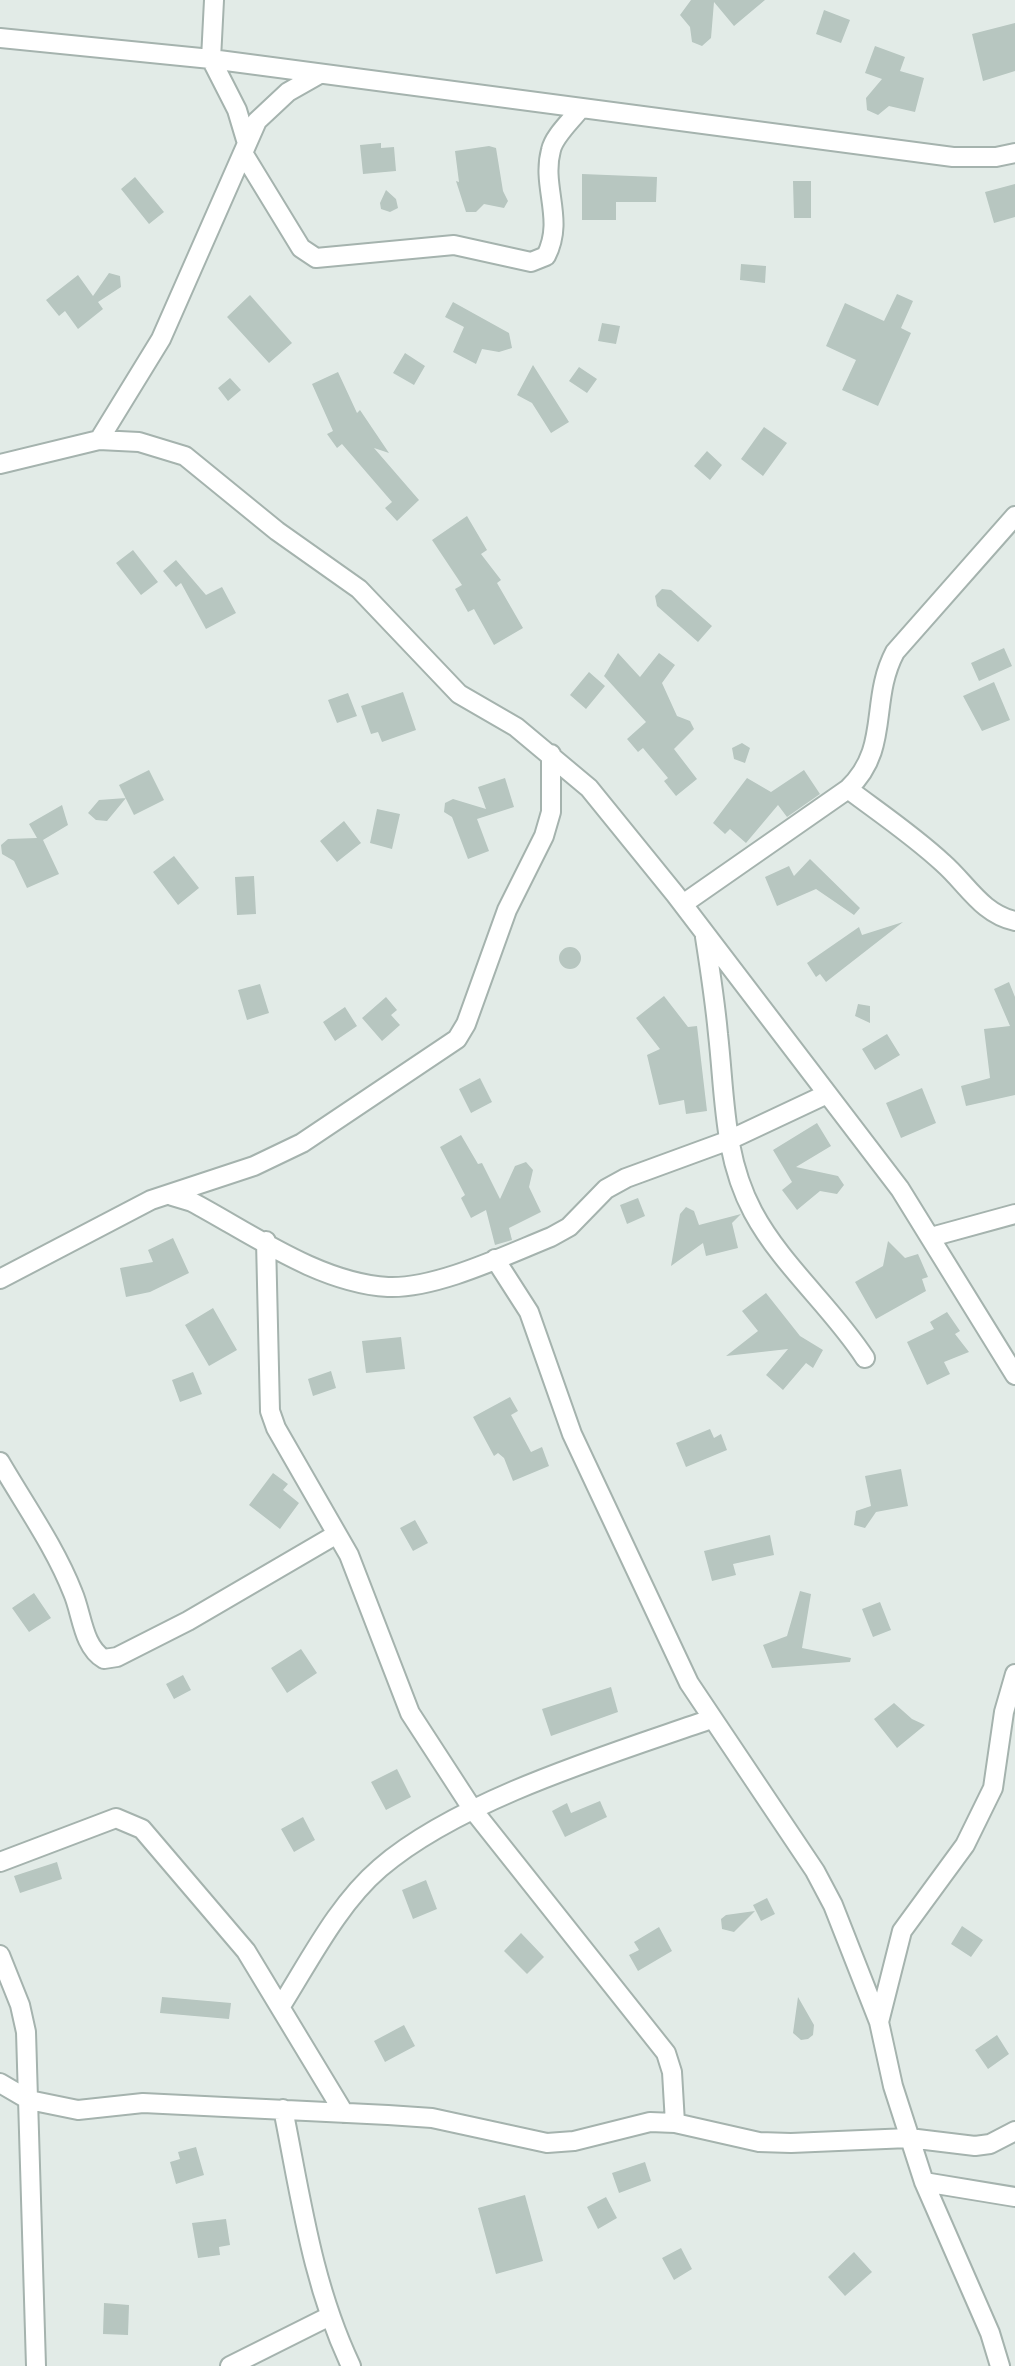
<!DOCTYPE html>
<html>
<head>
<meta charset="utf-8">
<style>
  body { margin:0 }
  canvas { display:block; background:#e2ebe7 }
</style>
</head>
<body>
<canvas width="1015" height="2366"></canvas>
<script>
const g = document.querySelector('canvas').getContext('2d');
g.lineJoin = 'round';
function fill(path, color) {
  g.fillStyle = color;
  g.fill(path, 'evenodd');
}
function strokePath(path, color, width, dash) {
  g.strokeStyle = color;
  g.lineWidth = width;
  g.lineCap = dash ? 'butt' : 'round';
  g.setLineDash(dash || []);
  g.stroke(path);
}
fill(new Path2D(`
  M691,0H765L734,26L714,2L711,38L702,46L692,42L690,27L680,15Z
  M824,10L850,20L841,43L816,34Z
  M1015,23V71L983,81L972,34Z
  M875,46L905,57L900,71L924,78L915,112L889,106L878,115L867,110L866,98L882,79L865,73Z
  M381,143V148L394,147L396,171L363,174L360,145Z
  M489,146L496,148L503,191L508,201L504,208L484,204L476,212H466L456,181L459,182L455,151Z
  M582,174L657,177L656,202H616V220H582Z
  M135,177L164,212L149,224L121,189Z
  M793,181H811V218H794Z
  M1015,184V217L994,223L985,192Z
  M386,190L396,199L398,208L390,212L381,209L380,203Z
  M741,264L766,266L765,283L740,280Z
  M109,273L120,276L121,287L98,302L103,309L78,329L65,311L59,316L46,300L78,275L93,296Z
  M897,294L913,301L901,328L911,333L878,406L842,390L856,360L826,346L845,303L884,321Z
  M250,295L292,343L269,363L227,317Z
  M453,302L509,333L512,348L499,352L482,349L476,364L453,352L464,327L445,317Z
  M602,323L620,326L616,344L598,341Z
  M405,353L425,366L414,385L393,373Z
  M533,365L569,422L551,433L532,403L517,395Z
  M579,367L597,379L587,393L569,381Z
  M338,372L357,413L360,410L389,453L374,448L419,500L397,521L385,508L392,502L342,444L337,448L327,434L333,431L312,384Z
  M230,378L241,390L228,401L218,388Z
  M764,427L787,443L763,476L741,459Z
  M707,451L722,465L710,480L694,466Z
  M467,516L487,550L481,554L501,580L497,583L523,628L494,645L474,609L468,612L455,589L462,585L432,540Z
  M133,550L158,582L141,595L116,563Z
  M176,560L206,595L222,587L236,613L206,629L181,583L176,587L163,571Z
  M662,589L671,590L712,626L698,642L657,606L655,596Z
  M1004,648L1012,666L979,681L971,663Z
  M618,653L640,677L659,653L675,665L662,683L677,716L690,721L694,729L674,749L697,779L676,796L664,781L668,778L643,748L638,752L627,739L646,722L604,676Z
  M589,672L605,686L586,709L570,695Z
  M994,682L1010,720L982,731L963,696Z
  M403,692L416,730L382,742L378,732L371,734L361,706Z
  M348,693L357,716L337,723L328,700Z
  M742,743L750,748L745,763L734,759L732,748Z
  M149,770L164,800L134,815L119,785Z
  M804,770L820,794L787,817L778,805L746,843L730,829L725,834L713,823L747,778L771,792Z
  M505,778L514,807L477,819L489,851L468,859L452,817L444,812L445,803L453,799L486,809L478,787Z
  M126,798L107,821L96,820L88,813L99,800Z
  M62,805L68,825L43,840L59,874L27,888L14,861L2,854L1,845L8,839L37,838L29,824Z
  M377,809L400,814L392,849L370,843Z
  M344,821L361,843L337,862L320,841Z
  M174,856L199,888L178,905L153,872Z
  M810,859L860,908L854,915L816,889L777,906L765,877L789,866L794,876Z
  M254,876L256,914L237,915L235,877Z
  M903,922L826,982L820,974L816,977L807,963L859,927L862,935Z
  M559 958a11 11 0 1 1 22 0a11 11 0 1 1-22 0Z
  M1009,982L1015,997V1095L966,1106L961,1086L990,1078L984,1029L1010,1026L994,989Z
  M260,984L269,1013L247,1020L238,990Z
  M664,996L688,1027L697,1026L707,1111L686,1114L684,1100L659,1105L647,1055L660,1049L636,1018Z
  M386,997L397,1010L391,1015L400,1025L382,1041L362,1018Z
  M858,1004L870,1006V1023L855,1016Z
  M345,1007L357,1026L335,1041L323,1022Z
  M887,1034L900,1055L875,1070L862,1049Z
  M480,1078L492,1102L471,1113L459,1089Z
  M922,1088L936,1123L901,1138L886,1103Z
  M817,1123L831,1146L796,1167L838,1176L844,1185L837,1194L820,1191L797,1210L782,1190L792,1182L773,1150Z
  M461,1135L478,1164L482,1163L500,1199L515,1166L526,1162L533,1170L529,1187L541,1212L509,1228L512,1240L495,1245L486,1210L471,1218L461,1198L465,1195L440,1147Z
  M638,1198L645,1216L627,1224L620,1205Z
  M686,1207L694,1211L699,1225L741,1214L732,1223L738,1248L706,1256L703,1243L671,1266L680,1214Z
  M173,1238L189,1273L150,1292L126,1297L120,1268L153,1262L148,1250Z
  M888,1241L905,1258L918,1254L928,1277L922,1279L926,1291L876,1319L855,1282L883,1266Z
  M766,1293L800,1336L823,1350L813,1368L806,1363L783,1390L766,1375L788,1349L726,1356L758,1331L742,1311Z
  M213,1308L237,1350L209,1366L185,1325Z
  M947,1312L960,1331L955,1334L969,1352L944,1362L950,1374L927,1385L907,1342L934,1329L930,1322Z
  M401,1337L405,1369L366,1373L362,1341Z
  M331,1371L336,1388L313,1396L308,1379Z
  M193,1372L202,1394L180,1402L172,1380Z
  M510,1397L518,1411L511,1415L531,1452L542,1447L549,1466L513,1481L504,1458L498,1453L494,1456L473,1417Z
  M710,1429L714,1438L721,1434L727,1450L686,1467L676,1443Z
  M901,1469L908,1506L876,1512L865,1528L854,1525L856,1511L871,1506L865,1476Z
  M273,1473L288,1484L283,1490L299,1503L280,1529L249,1505Z
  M415,1520L428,1543L413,1551L400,1528Z
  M770,1535L774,1555L733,1564L736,1575L712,1581L704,1551Z
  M800,1591L811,1594L802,1648L851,1658L850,1662L772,1668L763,1645L787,1636Z
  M34,1593L51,1618L29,1632L12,1608Z
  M880,1602L891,1630L873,1637L862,1609Z
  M301,1649L317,1673L287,1693L271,1668Z
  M183,1675L191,1690L174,1699L166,1684Z
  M611,1687L618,1712L551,1736L542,1709Z
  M894,1703L912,1719L925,1725L897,1748L874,1719Z
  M397,1769L411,1797L386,1810L371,1782Z
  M600,1801L607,1817L565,1837L552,1811L567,1803L571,1813Z
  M303,1817L315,1840L294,1852L281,1829Z
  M57,1862L62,1879L20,1893L14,1876Z
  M426,1880L437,1909L413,1919L402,1890Z
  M767,1898L775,1914L761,1921L753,1905Z
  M755,1911L734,1932L722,1929L721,1919L726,1915Z
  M962,1926L983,1940L971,1957L951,1944Z
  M659,1927L672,1951L638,1971L629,1955L639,1950L634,1942Z
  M521,1933L544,1957L527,1974L504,1951Z
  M162,1997L231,2003L229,2019L160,2013Z
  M798,1997L814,2025L813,2035L808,2039L801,2040L793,2033Z
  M404,2025L415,2046L385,2062L374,2041Z
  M997,2035L1009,2054L988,2069L975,2050Z
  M196,2147L204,2175L176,2184L170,2162L180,2159L178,2152Z
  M645,2162L651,2181L619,2193L612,2173Z
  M525,2195L543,2261L496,2274L478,2208Z
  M606,2197L617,2218L598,2229L587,2207Z
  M226,2219L230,2245L219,2247L220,2255L198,2258L192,2223Z
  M681,2248L692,2269L674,2280L662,2258Z
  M854,2252L872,2272L845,2296L828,2277Z
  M104,2303L129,2305L128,2335L103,2334Z`), '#b7c6c0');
const street = new Path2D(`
  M214,0L211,59L237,110L246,140
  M0,38L211,59L953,157H996L1015,153
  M243,153L301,248L316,258L454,245L531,262L546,256C565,219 541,187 551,150C554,136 571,121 580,109
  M99,440L161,339L257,121L288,92L318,75
  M0,464L99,440L139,442L185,456L277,531L359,589L459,694L516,727L589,788L675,894L900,1189L1015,1375
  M848,789C880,813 914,836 943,863C967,884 982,914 1015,921
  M683,904L848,789C891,748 869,701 895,652L1015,516
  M705,937C710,969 715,1001 718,1034C725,1095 723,1156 753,1212C782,1266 832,1307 865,1358
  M172,1196L192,1202C252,1234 319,1283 388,1287C436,1289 506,1255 551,1237L569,1227L606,1189L626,1178L727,1141L827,1094
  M931,1237L1015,1214
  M266,1241L270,1411L276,1428L349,1555L410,1713L473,1810L666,2053L672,2072L675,2123
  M495,1259L529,1312L572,1434L689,1683L815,1871L833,1905L879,2022L893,2086L924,2182L990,2333L1000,2366
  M0,1279L151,1200L254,1166L302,1143L457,1039L466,1024L507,910L544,836L551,812V754
  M0,1462C25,1505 55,1547 73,1593C82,1614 83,1647 104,1659L117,1657L188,1621L337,1534
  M0,1862L116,1818L142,1829L246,1951L344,2113
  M0,1955L20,2005L26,2032L36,2366
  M281,2006C310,1960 338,1904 380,1868C460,1799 611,1754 711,1719
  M879,2022L902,1931L965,1845L993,1788L1004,1712L1015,1674
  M0,2083L29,2100L78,2110L143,2103L388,2115L432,2118L547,2143L574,2141L650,2122L675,2123L759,2142L791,2143L909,2138L975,2146L990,2144L1015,2131
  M283,2109C301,2198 312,2284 351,2366
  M924,2182L1015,2197
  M230,2366L328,2317`);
strokePath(street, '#a5b3ae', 22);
strokePath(street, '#fff', 18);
</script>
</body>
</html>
